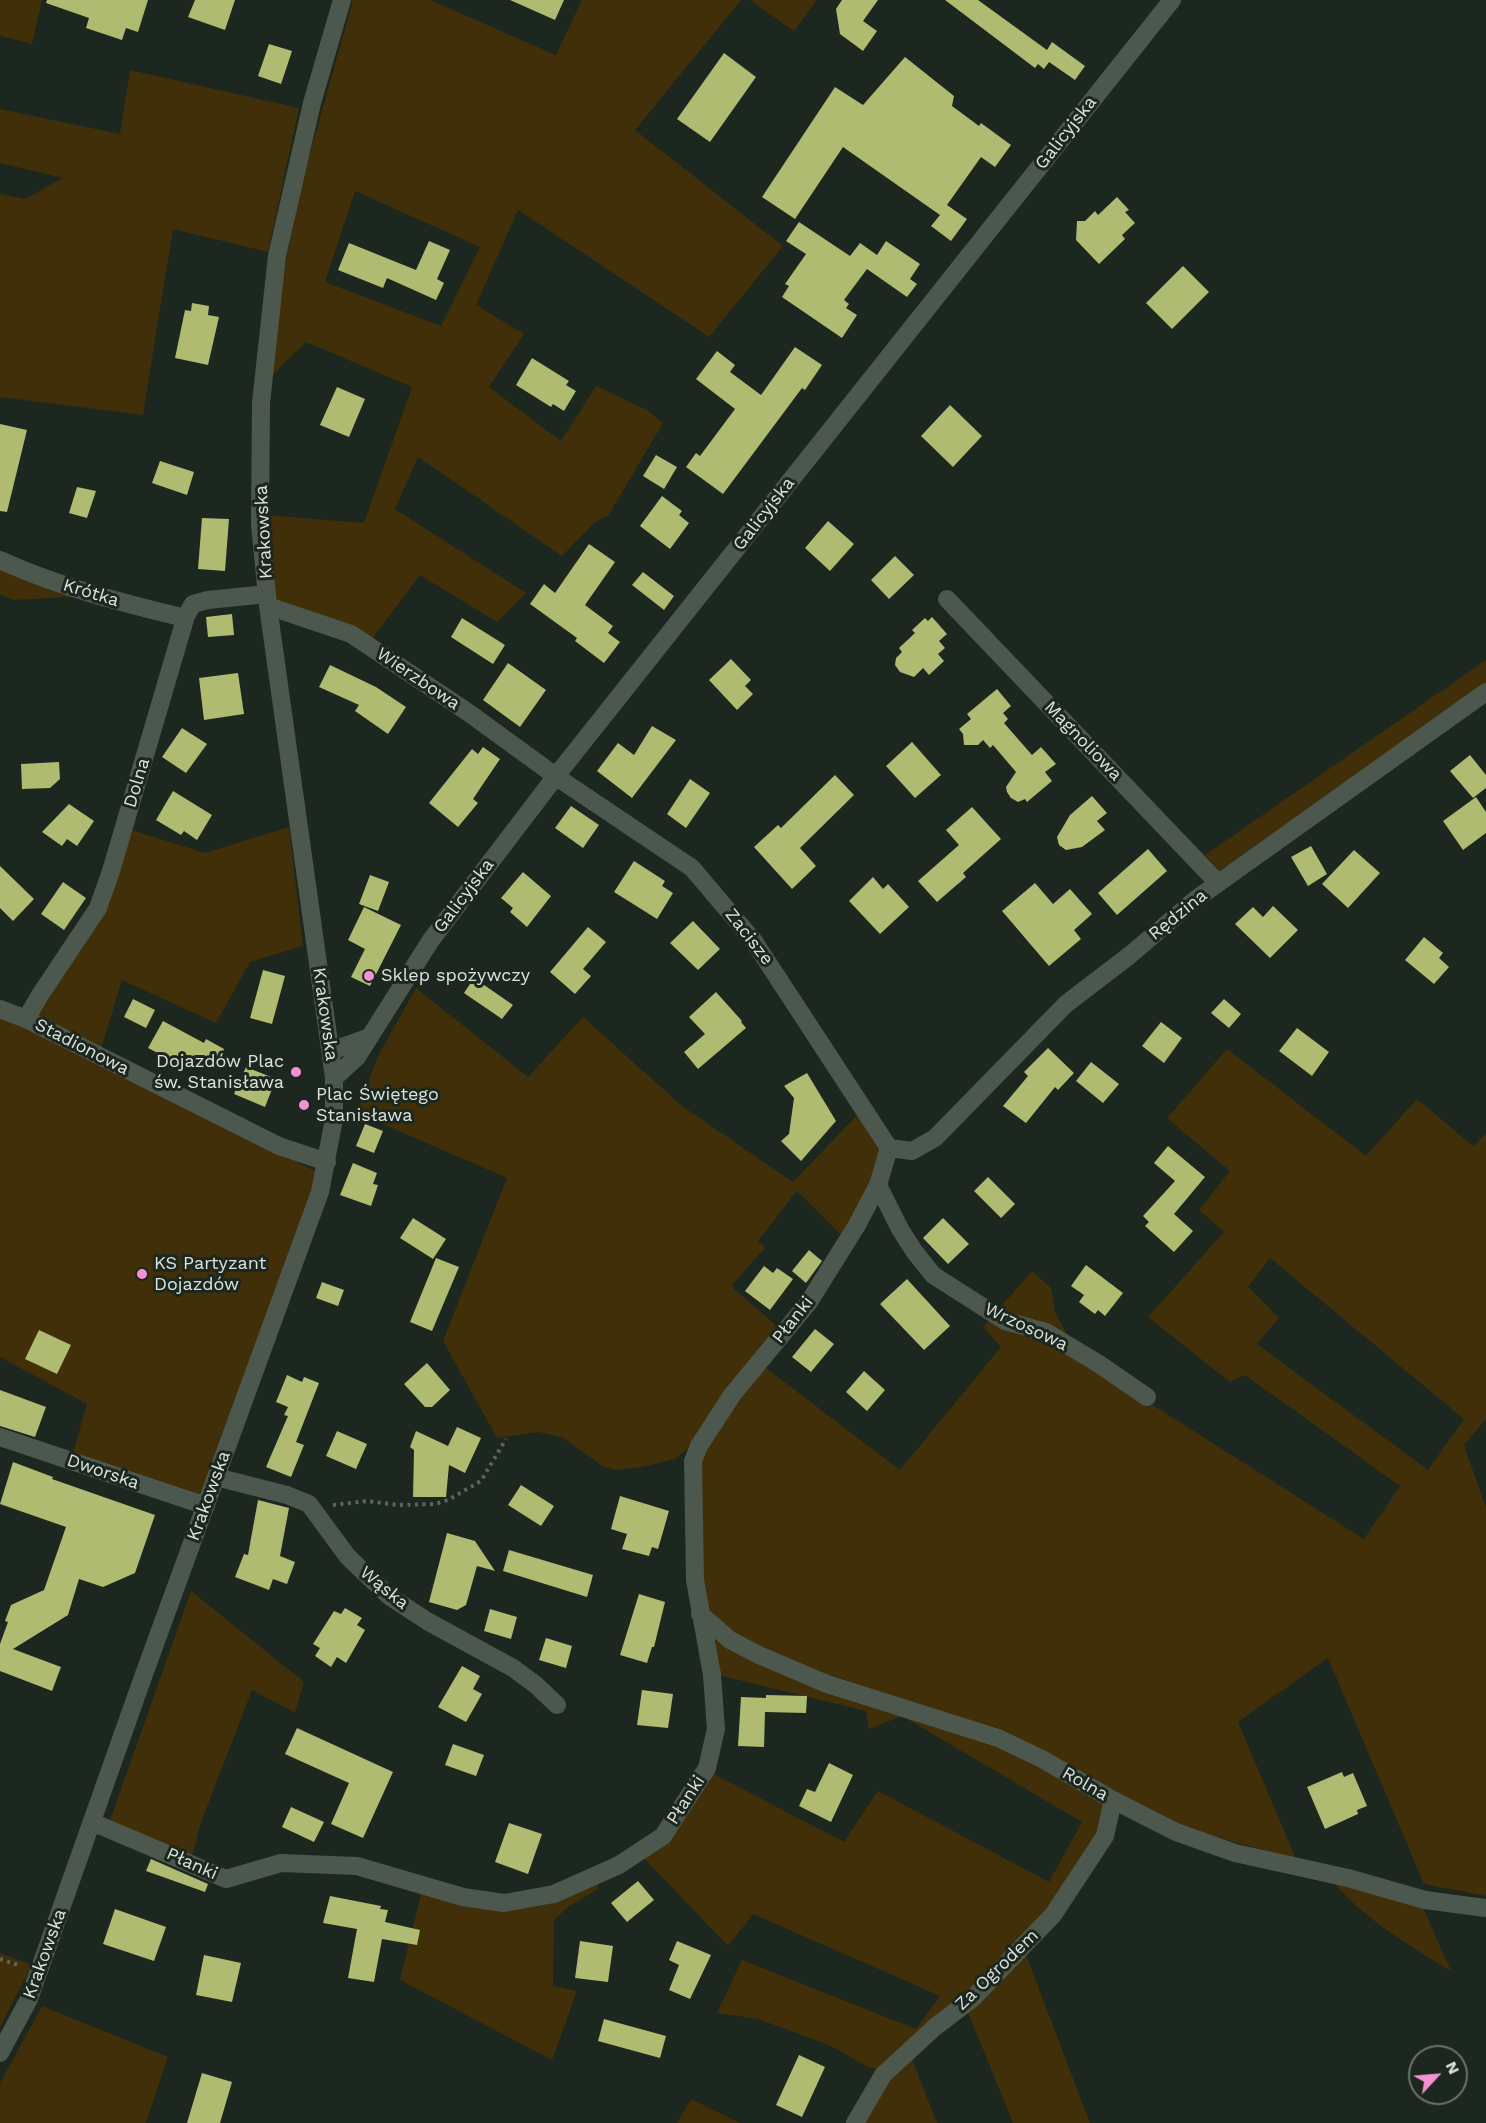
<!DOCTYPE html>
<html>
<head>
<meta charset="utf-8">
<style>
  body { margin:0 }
  #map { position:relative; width:1486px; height:2123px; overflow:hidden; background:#1c271f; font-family:"Work Sans",sans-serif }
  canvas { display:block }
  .north { position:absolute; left:1408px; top:2045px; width:60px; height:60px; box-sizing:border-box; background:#1c271f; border:2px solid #69726b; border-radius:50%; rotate:64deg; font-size:16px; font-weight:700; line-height:24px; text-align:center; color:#dce3dd }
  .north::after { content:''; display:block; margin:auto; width:21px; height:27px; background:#f491d4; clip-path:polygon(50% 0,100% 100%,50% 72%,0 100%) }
</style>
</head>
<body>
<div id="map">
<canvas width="1486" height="2123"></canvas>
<div class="north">N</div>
</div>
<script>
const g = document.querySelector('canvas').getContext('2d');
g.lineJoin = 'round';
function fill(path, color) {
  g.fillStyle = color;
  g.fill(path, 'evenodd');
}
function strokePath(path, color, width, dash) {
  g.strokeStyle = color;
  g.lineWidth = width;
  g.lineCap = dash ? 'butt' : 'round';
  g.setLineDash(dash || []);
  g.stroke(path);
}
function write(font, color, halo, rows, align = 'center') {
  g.font = font + ' "Work Sans",sans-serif';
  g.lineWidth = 6;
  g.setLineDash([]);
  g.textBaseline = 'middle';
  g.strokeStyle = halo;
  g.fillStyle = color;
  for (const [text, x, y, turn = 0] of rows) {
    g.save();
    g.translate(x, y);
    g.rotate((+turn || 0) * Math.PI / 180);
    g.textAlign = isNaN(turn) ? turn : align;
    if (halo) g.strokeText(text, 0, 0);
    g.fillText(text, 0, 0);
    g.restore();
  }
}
fill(new Path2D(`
  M0,0H42L32,44L0,36Z
  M353,0H430L556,55L582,0H741L635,130L783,246L709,337L518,210L476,305L524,334L489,387L561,441L596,386L647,410L663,423L608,516L595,522L562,556L418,457L395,509L526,593L497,622L420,575L371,640L272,602L266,515L364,523L412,387L306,342L269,378L286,260L302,182ZM355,191L480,247L441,326L325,282Z
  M750,0H817L794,31Z
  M130,70L299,108L268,252L173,229L143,415L0,397V194L25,199L63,178L0,163V109L120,134Z
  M0,566L84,596L14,600L0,594Z
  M1486,660V683L1219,871L1205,855Z
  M289,827L303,946L250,962L216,1023L122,980L101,1049L34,1015L128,829L205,853Z
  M416,988L528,1077L583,1017L682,1106L793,1182L859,1113L883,1152L874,1185L843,1237L797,1191L758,1241L765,1248L731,1286L780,1329L691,1446L675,1459L642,1467L616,1470L604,1467L562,1437L538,1432L497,1438L443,1341L507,1178L357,1113L377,1058Z
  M2,1016L317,1172L315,1191L203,1499L72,1456L87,1404L0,1357V1019Z
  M1227,1049L1366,1156L1417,1099L1473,1146L1486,1134V1419L1464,1445L1486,1508V1896L1424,1884L1328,1658L1238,1722L1296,1859L1202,1833L1178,1828L1111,1795L1099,1835L1049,1912L968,1995L881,2070L868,2067L829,2045L758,2019L717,2013L742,1960L916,2029L940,1996L753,1914L728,1946L642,1856L710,1772L844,1842L878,1791L1049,1882L1082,1822L902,1716L869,1729L866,1711L718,1675L699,1579L702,1451L762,1365L900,1470L1001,1347L983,1327L1032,1271L1051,1288L1055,1312L1080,1359L1364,1539L1400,1486L1245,1375L1230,1382L1148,1317L1224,1232L1199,1210L1230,1171L1167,1118ZM1270,1258L1464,1419L1428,1470L1257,1344L1279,1318L1248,1287Z
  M191,1591L304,1682L295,1713L252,1690L200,1825L192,1857L109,1823Z
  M597,1880L598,1889L568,1907L554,1920L553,1986L577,1991L552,2060L400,1980L422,1890L503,1908Z
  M1333,1882L1421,1903L1451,1971C1409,1945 1365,1920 1333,1882Z
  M1025,1952L1090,2123H1013L967,2010Z
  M0,1953L32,1965L0,2027Z
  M42,2006L168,2057L146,2123H0V2083Z
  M912,2059L937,2123H863L887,2081Z
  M691,2099L740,2123H677Z`), '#402f08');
fill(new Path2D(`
  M47,0H148L138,32L126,28L122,40L86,28L89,18L46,3Z
  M195,0H235L225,30L188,17Z
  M510,0H564L555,20Z
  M842,0H878L863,21L877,31L863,51L840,34L836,9Z
  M945,0H978L1047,50L1052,42L1085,66L1075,80L1049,62L1044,69L1038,64L1035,68Z
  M269,44L292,51L281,84L258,76Z
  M724,53L756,77L710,142L677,119Z
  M905,57L954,96L952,106L979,126L981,123L1011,145L995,167L981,157L947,205L967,219L951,241L931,226L940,215L843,147L795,219L762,197L835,87L863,105Z
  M1117,197L1129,210L1125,212L1135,223L1122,235L1125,239L1099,264L1076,240L1077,221H1085L1095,211L1098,215Z
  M799,222L850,256L860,243L877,255L886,241L920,264L910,279L917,284L907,297L867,269L844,300L849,304L846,308L857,315L842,338L782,297L789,286L785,284L806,254L786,241Z
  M429,241L450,250L437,279L444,283L436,300L387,278L383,288L338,270L349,243L416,270Z
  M1183,266L1209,292L1172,329L1146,303Z
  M192,303L209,306L208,315L219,317L208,365L175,358L185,310L191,311Z
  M795,347L822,365L805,390L802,388L723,494L686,467L696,453L700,456L735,409L696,379L717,351L735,365L730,372L761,395Z
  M532,358L569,381L566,385L576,391L564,411L553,404L551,407L516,385Z
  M337,387L365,399L349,437L320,425Z
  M950,405L982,436L953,467L921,436Z
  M0,424L27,430L7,512L0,511Z
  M656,455L677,467L664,489L643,476Z
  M160,461L194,472L187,495L152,483Z
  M77,487L96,491L87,518L69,513Z
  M662,496L682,511L679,515L689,523L670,549L640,526Z
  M202,518L229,519L225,571L198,569Z
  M828,521L854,544L830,571L805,548Z
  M589,544L615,562L585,605L613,626L608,633L620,642L604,663L575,641L577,638L530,604L544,584L555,593Z
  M895,556L914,575L889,599L871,580Z
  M643,572L674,596L664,610L632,585Z
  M232,614L234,635L208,637L206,617Z
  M932,617L947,634L939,641L945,648L938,654L944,661L929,675L923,668L914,677L900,672L895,665L896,658L902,652L899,648L915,633L912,630L925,618L928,621Z
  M462,618L505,645L493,664L451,637Z
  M731,659L751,680L745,686L753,694L737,710L709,680Z
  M508,663L546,690L520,727L483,700Z
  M330,665L376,687L406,707L388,734L355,711L359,705L319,687Z
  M238,673L244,714L204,720L199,678Z
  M997,689L1011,706L1003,713L1008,719L1004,723L1032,755L1041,747L1056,764L1045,772L1052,781L1027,802L1025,799L1018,802L1011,798L1007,792L1006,787L1016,772L993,745L990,748L983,740L978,745H964L963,734L959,729L971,719L967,714Z
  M652,726L676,740L632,798L597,771L618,743L634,755Z
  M182,728L207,744L186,773L162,757Z
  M912,742L941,775L915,798L886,766Z
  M483,747L500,759L473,799L478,803L458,827L429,803L472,749L478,754Z
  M1470,755L1486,775V788L1473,798L1450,771Z
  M59,762L60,779L50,788L22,789L21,764Z
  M835,775L854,795L800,848L816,866L792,889L754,847L778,825L781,828Z
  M690,779L710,793L686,828L667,814Z
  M173,791L212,815L197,840L184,831L181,835L156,820Z
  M1092,796L1107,813L1097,821L1105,830L1082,847L1066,850L1059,845L1057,837L1070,815Z
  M1476,797L1486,812V833L1463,850L1443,821Z
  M69,804L94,821L77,846L67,839L62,846L42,832Z
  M571,806L599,825L583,848L555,828Z
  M972,807L1001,839L963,873L966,877L937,902L918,881L959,845L946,830Z
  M1311,846L1327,874L1308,886L1291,857Z
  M1148,849L1167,871L1117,915L1098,893Z
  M1354,850L1380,873L1348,908L1322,884Z
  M634,861L665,881L662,886L673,893L657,919L614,892Z
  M0,866L34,899L13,921L0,908Z
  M523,872L551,896L527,927L510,912L513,908L501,898Z
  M370,875L389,882L378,911L359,904Z
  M873,877L883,889L888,884L909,907L880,934L849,901Z
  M63,882L86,898L64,930L41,914Z
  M1035,883L1053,904L1070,889L1092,914L1074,930L1081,939L1049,966L1002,911Z
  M1273,906L1298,930L1270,958L1235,924L1253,907L1263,917Z
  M364,907L401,925L370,986L351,977L365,949L348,940Z
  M693,921L720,949L698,970L670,943Z
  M588,927L606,942L583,969L591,976L575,994L550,972Z
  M1424,937L1443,953L1439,958L1449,967L1434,984L1405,960Z
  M263,970L285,976L272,1024L250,1018Z
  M474,978L513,1005L502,1019L464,993Z
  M716,992L742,1021L741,1022L746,1028L698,1069L684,1052L705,1034L689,1017Z
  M133,999L155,1010L146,1028L124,1017Z
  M1224,999L1241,1014L1229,1028L1211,1013Z
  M163,1021L204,1043L206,1039L224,1049L218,1069L180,1052L175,1062L148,1048Z
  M1161,1022L1182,1038L1164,1063L1142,1046Z
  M1297,1028L1329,1052L1312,1076L1279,1051Z
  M1048,1048L1074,1073L1058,1090L1055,1087L1026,1123L1003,1106L1028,1076L1024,1072Z
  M1091,1062L1119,1084L1103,1103L1076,1081Z
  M246,1067L276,1079L265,1107L234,1094Z
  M807,1073L836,1121L801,1161L781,1141L789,1134L794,1098L784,1086Z
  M365,1124L383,1131L374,1153L356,1146Z
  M1168,1146L1205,1177L1174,1214L1193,1231L1174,1252L1145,1226L1149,1222L1143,1216L1175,1181L1154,1163Z
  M353,1163L377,1173L373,1184L378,1185L371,1206L340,1195Z
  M988,1177L1015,1204L1001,1218L974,1191Z
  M413,1218L446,1239L433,1259L400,1238Z
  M943,1218L969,1244L948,1264L923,1238Z
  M809,1250L822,1261L806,1283L792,1271Z
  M436,1258L459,1267L432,1331L410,1322Z
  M1086,1265L1123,1293L1105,1316L1098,1310L1095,1314L1079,1302L1084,1295L1071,1286Z
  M764,1266L773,1273L777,1268L793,1279L770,1310L745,1291Z
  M907,1279L950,1326L924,1350L880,1304Z
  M322,1282L344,1290L338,1306L316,1298Z
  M815,1329L834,1344L811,1372L792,1357Z
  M39,1330L71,1345L57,1374L25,1359Z
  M427,1363L450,1390L432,1407H425L404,1384Z
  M864,1371L885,1390L867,1411L846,1392Z
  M287,1375L302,1382L304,1377L319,1383L296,1442L304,1445L291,1477L266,1467L288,1416L284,1415L288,1407L276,1402Z
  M0,1390L46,1407L35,1437L0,1426Z
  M457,1427L481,1438L465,1473L449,1465L446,1497H413L414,1450L410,1447L416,1431L448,1446Z
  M337,1431L367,1444L356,1469L326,1456Z
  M13,1462L53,1477L52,1479L155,1515L135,1573L103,1587L79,1579L68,1615L13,1649L61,1667L52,1691L0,1671V1644L8,1622L5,1621L11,1605L44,1590L66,1527L0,1504Z
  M521,1485L554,1506L541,1526L508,1505Z
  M620,1496L669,1511L658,1549L652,1547L649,1556L622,1549L627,1534L611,1529Z
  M258,1500L289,1508L280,1556L295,1562L287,1584L273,1579L269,1590L235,1577L244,1554L248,1555Z
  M447,1533L475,1541L495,1571L477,1566L466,1605L457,1610L429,1602Z
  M509,1550L593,1575L587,1597L503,1571Z
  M639,1594L665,1602L654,1647H652L647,1663L620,1655Z
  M345,1608L362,1618L357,1625L365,1630L346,1663L337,1657L331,1667L315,1656L320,1648L313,1644L334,1611L341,1614Z
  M490,1609L517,1617L511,1639L484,1631Z
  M546,1638L572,1646L566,1668L539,1660Z
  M462,1666L480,1676L473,1689L482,1694L466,1722L438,1707Z
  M642,1690L673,1694L668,1728L637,1725Z
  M766,1695L807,1696L806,1713L765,1712L764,1747L738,1746L741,1697L766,1698Z
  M297,1728L393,1772L363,1838L331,1824L349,1783L285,1754Z
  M453,1744L484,1755L476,1776L445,1765Z
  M829,1763L853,1775L831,1822L799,1806L807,1789L815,1792Z
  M1342,1772L1344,1777L1353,1773L1367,1806L1357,1810L1358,1814L1325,1829L1307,1787Z
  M291,1807L324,1822L314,1842L282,1827Z
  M509,1823L542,1834L528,1874L495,1862Z
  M151,1859L208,1884L205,1892L146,1871Z
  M638,1881L654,1900L627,1922L611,1903Z
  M330,1896L381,1906L380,1909L388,1910L385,1922L420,1930L417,1945L382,1939L374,1982L348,1978L357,1929L323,1923Z
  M115,1909L166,1927L154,1961L103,1944Z
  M580,1941L613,1946L608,1982L575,1978Z
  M677,1941L711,1955L690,1999L669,1990L679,1965L669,1960Z
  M204,1955L241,1963L232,2002L196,1995Z
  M604,2019L666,2036L660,2058L598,2041Z
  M799,2055L825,2067L802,2117L776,2105Z
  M202,2073L232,2082L220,2123H187Z`), '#aebb71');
strokePath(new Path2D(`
  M333,1505L367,1501L398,1505L435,1504L448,1500L481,1481L506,1439
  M0,1959L21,1966`), '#5c665e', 4, [3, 4.5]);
strokePath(new Path2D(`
  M0,560C59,587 123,603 185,618
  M947,599L1218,883
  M268,606L351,634L469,713L561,780L692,868L753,940L889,1148
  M0,1009L26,1019L279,1146L327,1162
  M26,1019L40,995L98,908L111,871L186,616L193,604L208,600L267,594
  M331,1051L370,1037
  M334,1078L357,1057L431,940L556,776L1172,0
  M889,1148L912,1151L935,1138L1066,1004L1130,955L1196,899L1486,692
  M878,1185L900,1229L914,1251L933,1275L1005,1321L1046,1332L1099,1364L1147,1397
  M0,1437L206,1506
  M216,1477L287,1495L309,1504L348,1557L389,1596L427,1621L513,1668L536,1685L557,1705
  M700,1614L730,1640L759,1655L827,1684L998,1738L1042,1759L1113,1800L1176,1832L1235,1853L1348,1878L1425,1900L1486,1908
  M92,1822L226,1879L281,1863L357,1866L463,1897L504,1903L554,1894L619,1865L663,1836L707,1768L716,1729L712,1675L695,1580L693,1461L699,1446L732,1395L809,1302L857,1225L878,1185L889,1148
  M0,2053L29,1999L143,1677L320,1192L334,1119V1078L268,606L260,525L261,403L277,256L312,103L342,0
  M855,2123L883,2075L935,2027L973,1998L1053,1915L1105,1836L1113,1800`), '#4c584e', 18);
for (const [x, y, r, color] of [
  [369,976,6,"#f491d4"],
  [296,1072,6,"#f491d4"],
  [304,1105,6,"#f491d4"],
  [142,1274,6,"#f491d4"]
]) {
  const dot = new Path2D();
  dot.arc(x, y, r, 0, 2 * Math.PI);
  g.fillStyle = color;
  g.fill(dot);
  strokePath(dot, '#1c271f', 2);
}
write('18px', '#dce3dd', '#1c271f', [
  ["Galicyjska",1066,133,-52],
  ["Galicyjska",764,514,-52],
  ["Krakowska",264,532,-93],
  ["Krótka",91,593,17],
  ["Wierzbowa",418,679,34],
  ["Magnoliowa",1083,741,46],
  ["Dolna",137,783,-73],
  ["Galicyjska",464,896,-53],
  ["Rędzina",1178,915,-39],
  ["Zacisze",749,937,52],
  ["Krakowska",325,1014,82],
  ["Stadionowa",82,1047,27],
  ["Płanki",793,1320,-52],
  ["Wrzosowa",1026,1327,25],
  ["Dworska",103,1472,19],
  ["Krakowska",209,1496,-70],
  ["Wąska",384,1588,39],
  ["Rolna",1085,1784,30],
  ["Płanki",686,1800,-57],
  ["Płanki",192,1864,24],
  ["Krakowska",45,1954,-70],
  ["Za Ogrodem",997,1970,-44]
]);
write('18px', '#dce3dd', '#1c271f', [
  ["Sklep spożywczy",381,976],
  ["Dojazdów Plac",284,1062,"right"],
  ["św. Stanisława",284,1083,"right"],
  ["Plac Świętego",316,1095],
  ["Stanisława",316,1116],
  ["KS Partyzant",154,1264],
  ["Dojazdów",154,1285]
], 'left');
</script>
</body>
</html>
